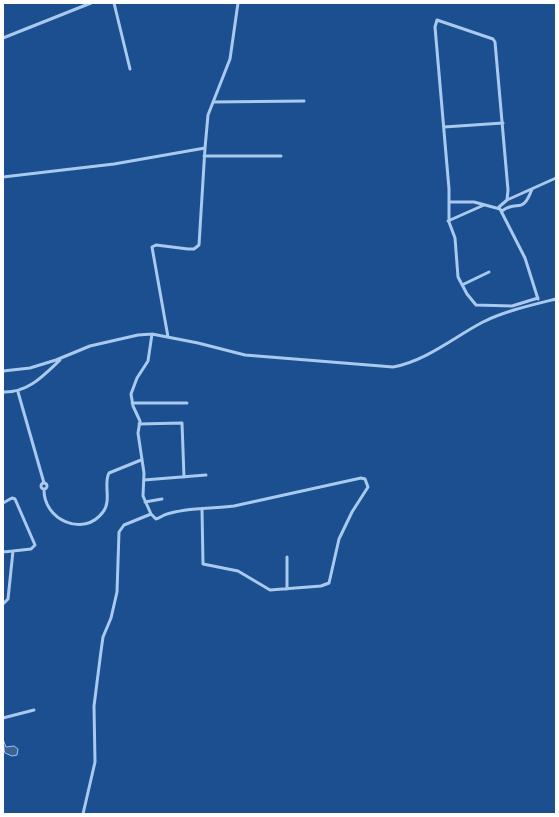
<!DOCTYPE html>
<html>
<head>
<meta charset="utf-8">
<style>
  body { margin:0 }
  #map { position:relative; width:559px; height:817px; overflow:hidden; background:#1b4f8f; font-family:Raleway,sans-serif }
  canvas { display:block }
  .frame { position:absolute; inset:0; border:4px solid #fff; pointer-events:none }
</style>
</head>
<body>
<div id="map">
<canvas width="559" height="817"></canvas>
<div class="frame"></div>
</div>
<script>
const g = document.querySelector('canvas').getContext('2d');
g.lineJoin = 'round';
function fill(path, color) {
  g.fillStyle = color;
  g.fill(path, 'evenodd');
}
function strokePath(path, color, width, dash) {
  g.strokeStyle = color;
  g.lineWidth = width;
  g.lineCap = dash ? 'butt' : 'round';
  g.setLineDash(dash || []);
  g.stroke(path);
}
const water = new Path2D(`
  M3,739L6,747L14,746L18,749L17,755L12,756L5,753Z`);
fill(water, '#3c6290');
strokePath(water, '#9cc4f0', 1);
strokePath(new Path2D(`
  M114,3L130,69
  M3,38L91,3
  M213,102L304,101
  M444,127L503,123
  M204,156H281
  M3,177L114,164L205,148L208,115L230,59L238,3
  M507,200L556,178
  M450,202H474L500,209L525,258L538,299
  M499,207L507,200L508,190L495,42L493,39L437,20L435,27L449,189V222L455,238L458,277L467,294L476,305L512,306L538,298
  M502,211C518,199 522,216 532,189
  M448,221L484,205
  M462,285L489,272
  M168,337L152,247L156,245L188,249H194L199,245L205,148
  M3,371L30,368L56,360L90,346L138,335L152,334L198,343L245,355L393,367C426,361 454,337 483,322C505,311 532,305 556,299
  M3,392C28,393 43,376 60,360
  M18,392L44,483
  M132,403H187
  M139,424L182,423L184,477
  M144,480L206,475
  M41 486a3 3 0 1 1 6 0a3 3 0 1 1-6 0Z
  M44,489C43,520 84,538 103,512C112,501 103,483 109,473L141,460
  M145,502L162,499
  M3,503L12,498L15,499L35,545L31,549L13,551L8,599L3,604
  M151,514L156,519C160,518 163,515 167,514C188,507 212,509 234,506L361,478L365,479L368,487L352,512L339,539L329,583L321,586L270,590L238,571L203,564L202,509
  M3,552L13,551
  M287,557V589
  M3,718L34,710
  M83,814L95,762L94,706L101,651L103,637L111,618L117,592L119,532L124,525L151,514L143,496L144,473L138,433L140,421L133,406L131,394L137,378L148,361L152,334`), '#a9c9ee', 3);
</script>
</body>
</html>
